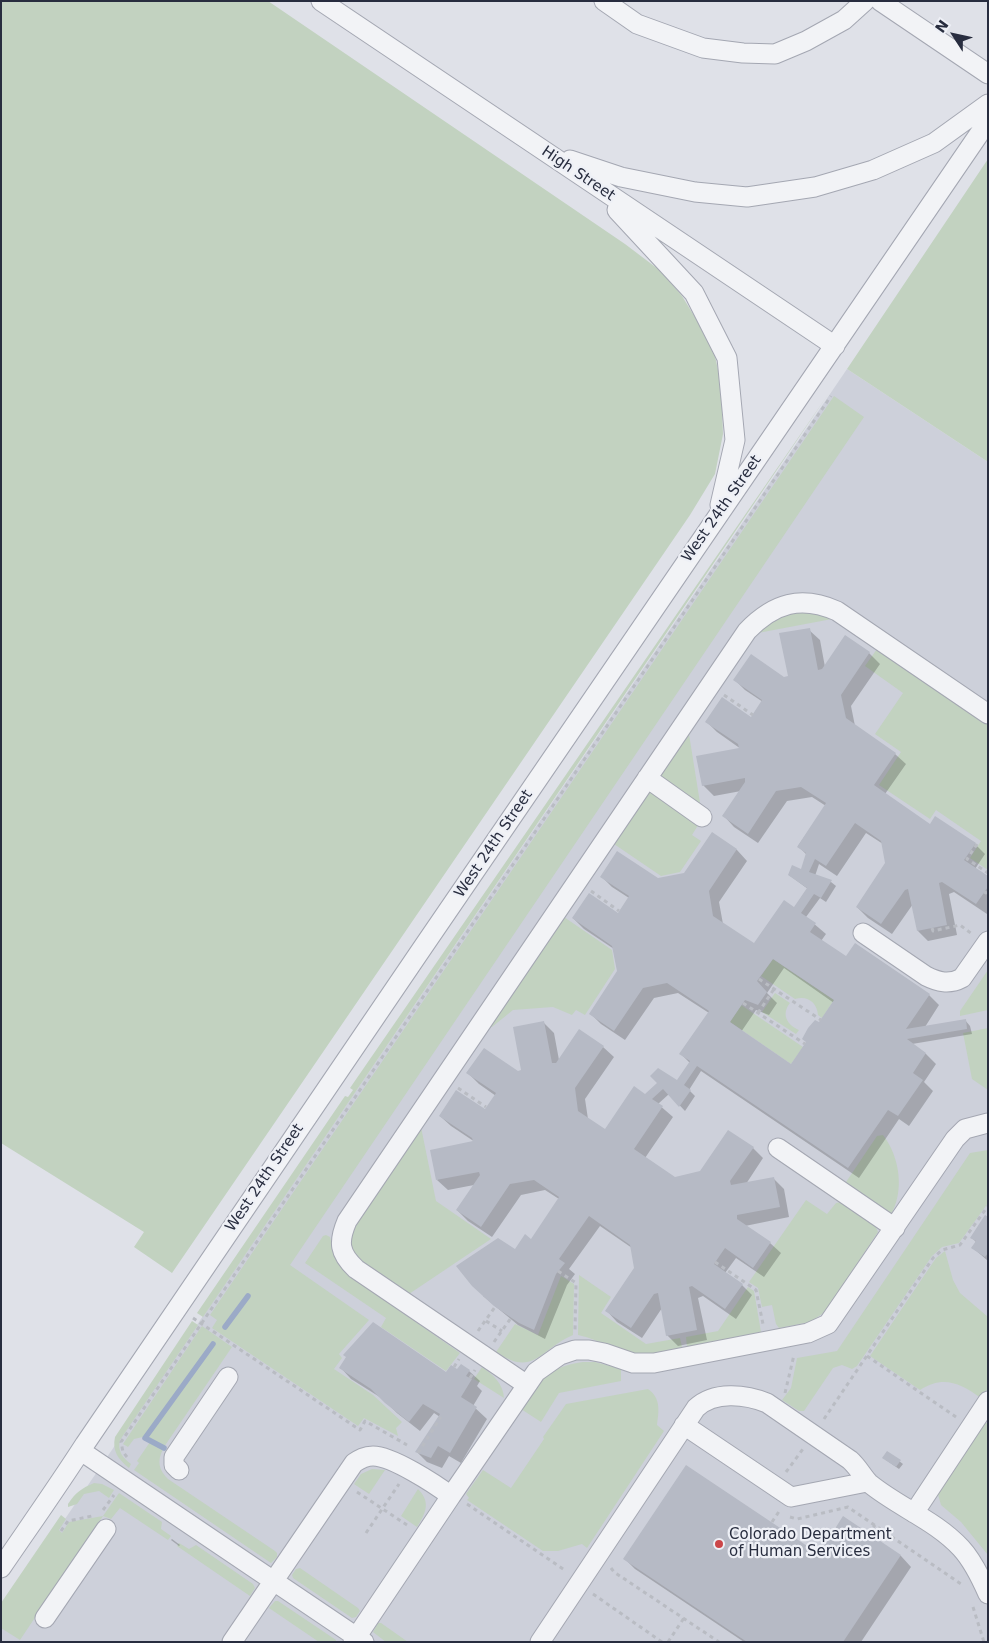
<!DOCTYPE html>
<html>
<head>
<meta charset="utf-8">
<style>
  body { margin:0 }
  #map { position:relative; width:989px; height:1643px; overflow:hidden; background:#dfe1e8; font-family:"DejaVu Sans",sans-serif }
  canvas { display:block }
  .frame { position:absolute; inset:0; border:2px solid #282d3f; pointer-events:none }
  .north { position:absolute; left:929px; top:10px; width:50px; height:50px; -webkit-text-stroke:4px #eef0f6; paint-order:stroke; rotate:305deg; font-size:14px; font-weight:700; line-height:20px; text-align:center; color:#282d3f }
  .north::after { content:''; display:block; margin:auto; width:18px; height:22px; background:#282d3f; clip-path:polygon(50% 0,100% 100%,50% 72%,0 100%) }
</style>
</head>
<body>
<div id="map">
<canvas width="989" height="1643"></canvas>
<div class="frame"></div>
<div class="north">N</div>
</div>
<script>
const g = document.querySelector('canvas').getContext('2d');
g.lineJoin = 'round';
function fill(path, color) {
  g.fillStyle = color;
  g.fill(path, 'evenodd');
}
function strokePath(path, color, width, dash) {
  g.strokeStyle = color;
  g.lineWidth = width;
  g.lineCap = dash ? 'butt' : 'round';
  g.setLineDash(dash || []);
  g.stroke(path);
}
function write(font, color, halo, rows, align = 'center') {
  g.font = font + ' "DejaVu Sans",sans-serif';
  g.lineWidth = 4.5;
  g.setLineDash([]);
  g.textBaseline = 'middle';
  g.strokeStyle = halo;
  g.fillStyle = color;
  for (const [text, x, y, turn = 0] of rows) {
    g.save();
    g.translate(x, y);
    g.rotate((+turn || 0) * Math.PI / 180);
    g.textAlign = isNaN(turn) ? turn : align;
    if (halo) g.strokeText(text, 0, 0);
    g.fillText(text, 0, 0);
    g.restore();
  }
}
fill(new Path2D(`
  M847,369L988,462V1642H1V1613Z`), '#cdd0da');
fill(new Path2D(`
  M1,1H268L625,244L662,272L682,296L701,327L715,356L721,384L723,434L715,474L690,515L172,1273L134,1247L144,1232L1,1143Z
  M988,159V462L847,369Z
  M829,393L203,1317L197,1313L345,1096L348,1097L353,1090L350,1088Z
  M834,396L864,417L290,1265L369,1320L339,1354L342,1358L334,1369L373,1395L402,1422L396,1428L398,1436L364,1418L358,1426L212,1328L217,1320L210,1315Z
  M804,612L814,613L832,619L758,633C773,620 783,614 804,612Z
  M877,649L988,725V870L970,858L981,841L936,810L930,819L879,785L901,752L875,734L903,693L865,666Z
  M689,734L701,809L660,776Z
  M650,790L700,822L692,835L701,841L680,872L661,876L614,844Z
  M564,917L612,950L615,969L585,1015L576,1010L572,1015L553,1007L513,1010L492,1027H490Z
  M773,959L834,1000L822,1018L818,1015C817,1002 807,995 795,999L761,976Z
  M988,970V1010L960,1016V1011Z
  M775,993L790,1003C781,1014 787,1025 799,1030L796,1034L762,1012Z
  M741,1005L803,1047L791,1064L730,1022Z
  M988,1028V1090L972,1079L963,1033Z
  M421,1127L436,1201L491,1239L409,1294L359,1260C349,1247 350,1237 356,1223Z
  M883,1135C900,1157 905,1192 890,1216L844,1185L877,1136Z
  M988,1150V1203L959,1243L942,1247L932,1256L857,1366L852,1369L842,1365L833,1368L804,1411H799L782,1400L791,1388L797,1358L837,1351L970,1153Z
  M806,1200L827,1214L836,1203L841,1202L875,1225L878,1232L825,1312L810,1322L779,1328L776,1324L772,1305L762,1307L758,1288L749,1282Z
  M326,1235L330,1237C335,1256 334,1262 350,1276L460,1353L446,1371L381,1327L386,1318L305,1263L323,1236Z
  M945,1251L953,1280L960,1293L988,1317V1388L981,1398C960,1383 943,1375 920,1390L870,1356L936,1258Z
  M579,1275L611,1297L601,1313L646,1344L680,1338L682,1347C669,1350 655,1355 642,1355C620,1355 599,1339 578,1335Z
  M561,1276L574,1284L573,1335C540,1349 534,1378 496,1352L515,1324L538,1335Z
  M748,1287L754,1291L761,1332L687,1347L686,1337L718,1331Z
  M192,1321L198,1325L120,1440C117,1451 123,1458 131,1464L129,1468C118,1459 112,1451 115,1437Z
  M202,1326L232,1347L166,1444C158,1457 156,1467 168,1479L275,1551L277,1553V1557L271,1563L134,1470L139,1463L137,1461L150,1442L143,1437L134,1439L128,1447L123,1444Z
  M583,1362H595L621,1369V1381L559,1393L541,1422L521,1409C540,1381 547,1367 583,1362Z
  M482,1367C493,1375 503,1383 504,1398L474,1379Z
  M648,1389C661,1398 659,1411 657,1425L664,1431L587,1548L582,1544L558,1551H543L467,1500L469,1498L466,1494L483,1470L511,1488L544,1439L543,1437L566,1404Z
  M983,1423H988V1555L961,1522L941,1505L937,1491Z
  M372,1469L385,1470L369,1494L354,1484L361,1474Z
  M94,1483L102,1484L114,1490L109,1498L99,1491L84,1494L77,1504L68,1507V1504C75,1493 82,1488 94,1483Z
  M418,1489C431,1502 426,1513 417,1527L401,1516Z
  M119,1493L162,1522L161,1529L171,1536L168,1540L120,1508L111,1519L103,1516L20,1640L1,1628V1603L61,1515L66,1519L59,1530L62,1533L69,1522L103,1516Z
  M179,1543L189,1549L196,1545L253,1584L255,1588L250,1596L177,1546Z
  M300,1568L358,1608L360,1611L356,1617L352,1618L293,1578L292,1575L296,1569Z
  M275,1601H278L336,1640V1642H319L269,1608Z
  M378,1623H381L408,1642H386L373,1632Z`), '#c2d2c0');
fill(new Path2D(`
  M809,630L820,640L825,667L846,637L869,653L880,664L851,706L855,726L895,754L906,764L885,794L930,825L975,844L985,854L975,869L988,878V913L987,914L954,892L949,894L957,935L928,941L918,931L913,904L892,934L868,918L857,907L886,863L883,844L866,833L837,876L819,864L815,876L831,882L836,886L826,902L820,898L806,917L826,934L821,941L846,958L929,995L939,1005L925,1027L965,1020L970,1026L972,1034L912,1044L926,1054L936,1064L924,1082L933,1091L909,1126L899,1119L859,1178L701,1071L689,1090L695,1096L685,1111L669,1094L658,1104L673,1117L645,1158L675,1178L700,1172L753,1148L763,1158L746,1184L773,1178L784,1189L789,1217L745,1226L770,1243L781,1253L764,1277L736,1258L725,1273L742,1285L752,1295L736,1319L703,1296L698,1298L707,1340L678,1346L667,1335L662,1308L642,1338L617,1322L607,1311L636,1268L632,1248L600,1226L569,1269L575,1274L567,1285L545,1339L518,1325L483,1296L515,1251L532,1241L559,1199L545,1190L521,1195L492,1237L468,1221L457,1210L474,1185L448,1190L437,1180L475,1142L451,1126L440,1116L486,1111L496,1096L479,1084L468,1073L523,1071L543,1022L554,1033L559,1060L603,1047L614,1057L585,1099L588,1119L605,1131L645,1095L677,1082L690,1063L681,1054L709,1013L678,993L654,998L625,1040L601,1024L591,1014L619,972L614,949L584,929L573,918L619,914L629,898L612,887L602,877L658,880L684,875L712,834L737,850L747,861L719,902L723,924L755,945L794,909L808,889L789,875L802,870L807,855L798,846L826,806L812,797L787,801L758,843L734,827L724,816L741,791L714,796L703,785L741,749L717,732L706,721L752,719L763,702L745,690L735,680L789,677ZM784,968L834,1003L792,1066L741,1032L756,1010L769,1015L777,1003L767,993Z
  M988,1218V1261L973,1248L976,1242L972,1238Z
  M341,1368L446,1374L457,1371H469L480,1381L477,1386L482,1391L473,1406L487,1419L461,1463L449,1456L442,1468L427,1462L417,1452L440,1417L434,1413L420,1431L397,1413L383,1399L351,1379Z
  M887,1452L903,1464L899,1469L886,1460Z
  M844,1518L901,1556L911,1567L861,1642H744L635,1569L625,1559L819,1555Z
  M172,1539L180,1545L179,1546L171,1540Z`), '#0003');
strokePath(new Path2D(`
  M225,1327L248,1296
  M164,1448L145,1438L213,1344`), '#9baac7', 5.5);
fill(new Path2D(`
  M810,628L818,670L822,669L845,635L870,652L841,695L846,718L896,753L874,785L930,824L935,816L976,843L964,860L988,876V887L976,904L942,882L939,883L947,925L917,931L908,889L905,890L881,924L856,907L885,863L881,841L855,823L826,866L815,859L809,872L832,880L821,898L814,894L801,913L816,923L810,932L846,956L855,943L930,994L906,1029L966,1019L967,1029L907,1039L926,1053L913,1073L923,1080L898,1116L888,1110L848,1168L697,1066L684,1085L691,1090L679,1107L663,1089L652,1099L663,1106L634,1149L675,1177L700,1171L728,1130L754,1147L730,1181L731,1185L774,1177L780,1207L737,1215V1219L771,1242L753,1268L725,1248L714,1264L743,1284L725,1309L692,1286L689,1287L697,1330L666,1336L658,1293L654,1294L631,1328L605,1311L634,1268L630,1245L589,1216L559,1259L565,1263L556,1274L534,1330L519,1323L494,1306L472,1286L456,1266L498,1238L515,1249L525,1234L531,1239L559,1197L534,1180L510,1184L481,1227L456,1210L480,1175L479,1172L436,1180L430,1150L473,1141L472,1138L439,1116L456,1090L485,1109L496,1093L466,1073L484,1048L518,1071L521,1070L513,1027L544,1021L552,1063H556L579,1029L604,1046L575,1088L578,1111L605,1129L634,1086L645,1094L657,1083L650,1076L658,1068L677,1080L690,1061L679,1054L709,1011L667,983L643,988L614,1031L589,1014L617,971L612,946L572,918L589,893L618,913L629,896L600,877L617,851L658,878L684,873L712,832L737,849L709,891L713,916L754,943L784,900L794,907L807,888L788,875L792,865L801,869L806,853L797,847L826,803L801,787L776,791L748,834L722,816L745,782V778L702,786L696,756L739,748L738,744L705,722L722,697L751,717L762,700L733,680L751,654L784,677L788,676L779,633ZM773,959L834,1000L819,1022L815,1020L808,1028L802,1039L806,1042L791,1064L730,1022L745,1000L758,1005L767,992L757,981Z
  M985,1215L988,1217V1253L985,1257L971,1248L976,1241L970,1238Z
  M373,1322L446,1372L451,1365L457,1369L461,1364L470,1370L466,1376L472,1379L461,1397L477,1407L450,1453L438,1446L431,1458L415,1452L440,1414L423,1404L409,1422L385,1403L371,1389L339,1368L346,1357L343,1355Z
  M887,1451L901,1460L896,1467L882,1458Z
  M686,1465L819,1554L843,1516L901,1555L843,1642H747L623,1559Z`), '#b6bac5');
const minor = new Path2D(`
  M321,1L835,346
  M604,1L637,24L703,48L743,53L775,54L806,41L844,20L865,1
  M880,1L988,74
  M570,160L621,177L695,192L747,197L815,187L873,170L934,143L988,104
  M617,210L694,293L727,358L735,440L720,505
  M647,778L702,817
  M863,933L926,976C938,982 949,985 962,978L988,941
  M778,1148L895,1228
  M527,1385L356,1269C339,1253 338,1242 347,1221L747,631C774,603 801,595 837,611L988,714
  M684,1425L791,1497L867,1482
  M81,1451L364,1642
  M179,1470L174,1465V1457L228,1377
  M451,1496L536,1372L560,1355L575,1350H589L604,1353L633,1363H654L808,1333L828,1324L955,1139L965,1129L988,1123
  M914,1513L988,1401
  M1,1568C29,1527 58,1486 85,1444C383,1001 689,563 988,121
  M45,1618L106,1529
  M232,1642L354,1463C360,1459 365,1456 373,1456C392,1456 435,1484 451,1496L353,1642
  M540,1642L696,1408C714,1391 745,1394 767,1403L850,1460C858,1467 863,1477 869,1483C898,1507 935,1520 961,1548C973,1561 981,1578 988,1594`);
strokePath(minor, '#a4a7b2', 21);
strokePath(new Path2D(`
  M724,695L753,715
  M977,844L967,859L988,873
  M591,891L619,911
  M984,892L986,893L988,891
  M932,928L933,931L960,925L972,934
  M759,979L821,1020
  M743,1003L805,1044
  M758,1013L774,989
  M458,1088L486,1107
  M715,1262L756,1290L763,1324
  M558,1271L576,1283L575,1331
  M193,1318L360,1430L365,1421L407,1445
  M486,1321L502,1331
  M478,1331L495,1307
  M494,1342L511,1318
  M867,1356L956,1417
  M454,1367L459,1359
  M470,1378L475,1370
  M785,1393L794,1355
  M824,1419L933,1258L942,1250L960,1245L988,1206
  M418,1453L441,1417
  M127,1457L123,1452L121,1442L831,396
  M786,1472L803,1449
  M357,1492L407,1525
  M467,1504L566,1571
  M103,1510L114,1495
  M790,1517L797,1519L848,1507L961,1584
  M772,1522L780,1510
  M61,1531L68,1521L92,1516
  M366,1533L399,1484
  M869,1534L875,1525
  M611,1568L614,1572L719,1642
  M593,1594L662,1642
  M973,1607L984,1642
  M668,1642L684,1618`), '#b9bcc3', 3, [4, 4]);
strokePath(minor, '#f2f3f6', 19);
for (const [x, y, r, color] of [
  [719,1544,5,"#cb4649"]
]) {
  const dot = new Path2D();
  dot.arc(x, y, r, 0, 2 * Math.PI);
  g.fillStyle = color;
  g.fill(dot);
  strokePath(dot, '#eef0f6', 2);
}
write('15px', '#282d3f', '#eef0f6', [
  ["High Street",578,174,34],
  ["West 24th Street",722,509,-55],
  ["West 24th Street",494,844,-56],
  ["West 24th Street",265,1178,-56]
]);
write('15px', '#282d3f', '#eef0f6', [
  ["Colorado Department",729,1535],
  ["of Human Services",729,1552]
], 'left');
</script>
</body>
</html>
